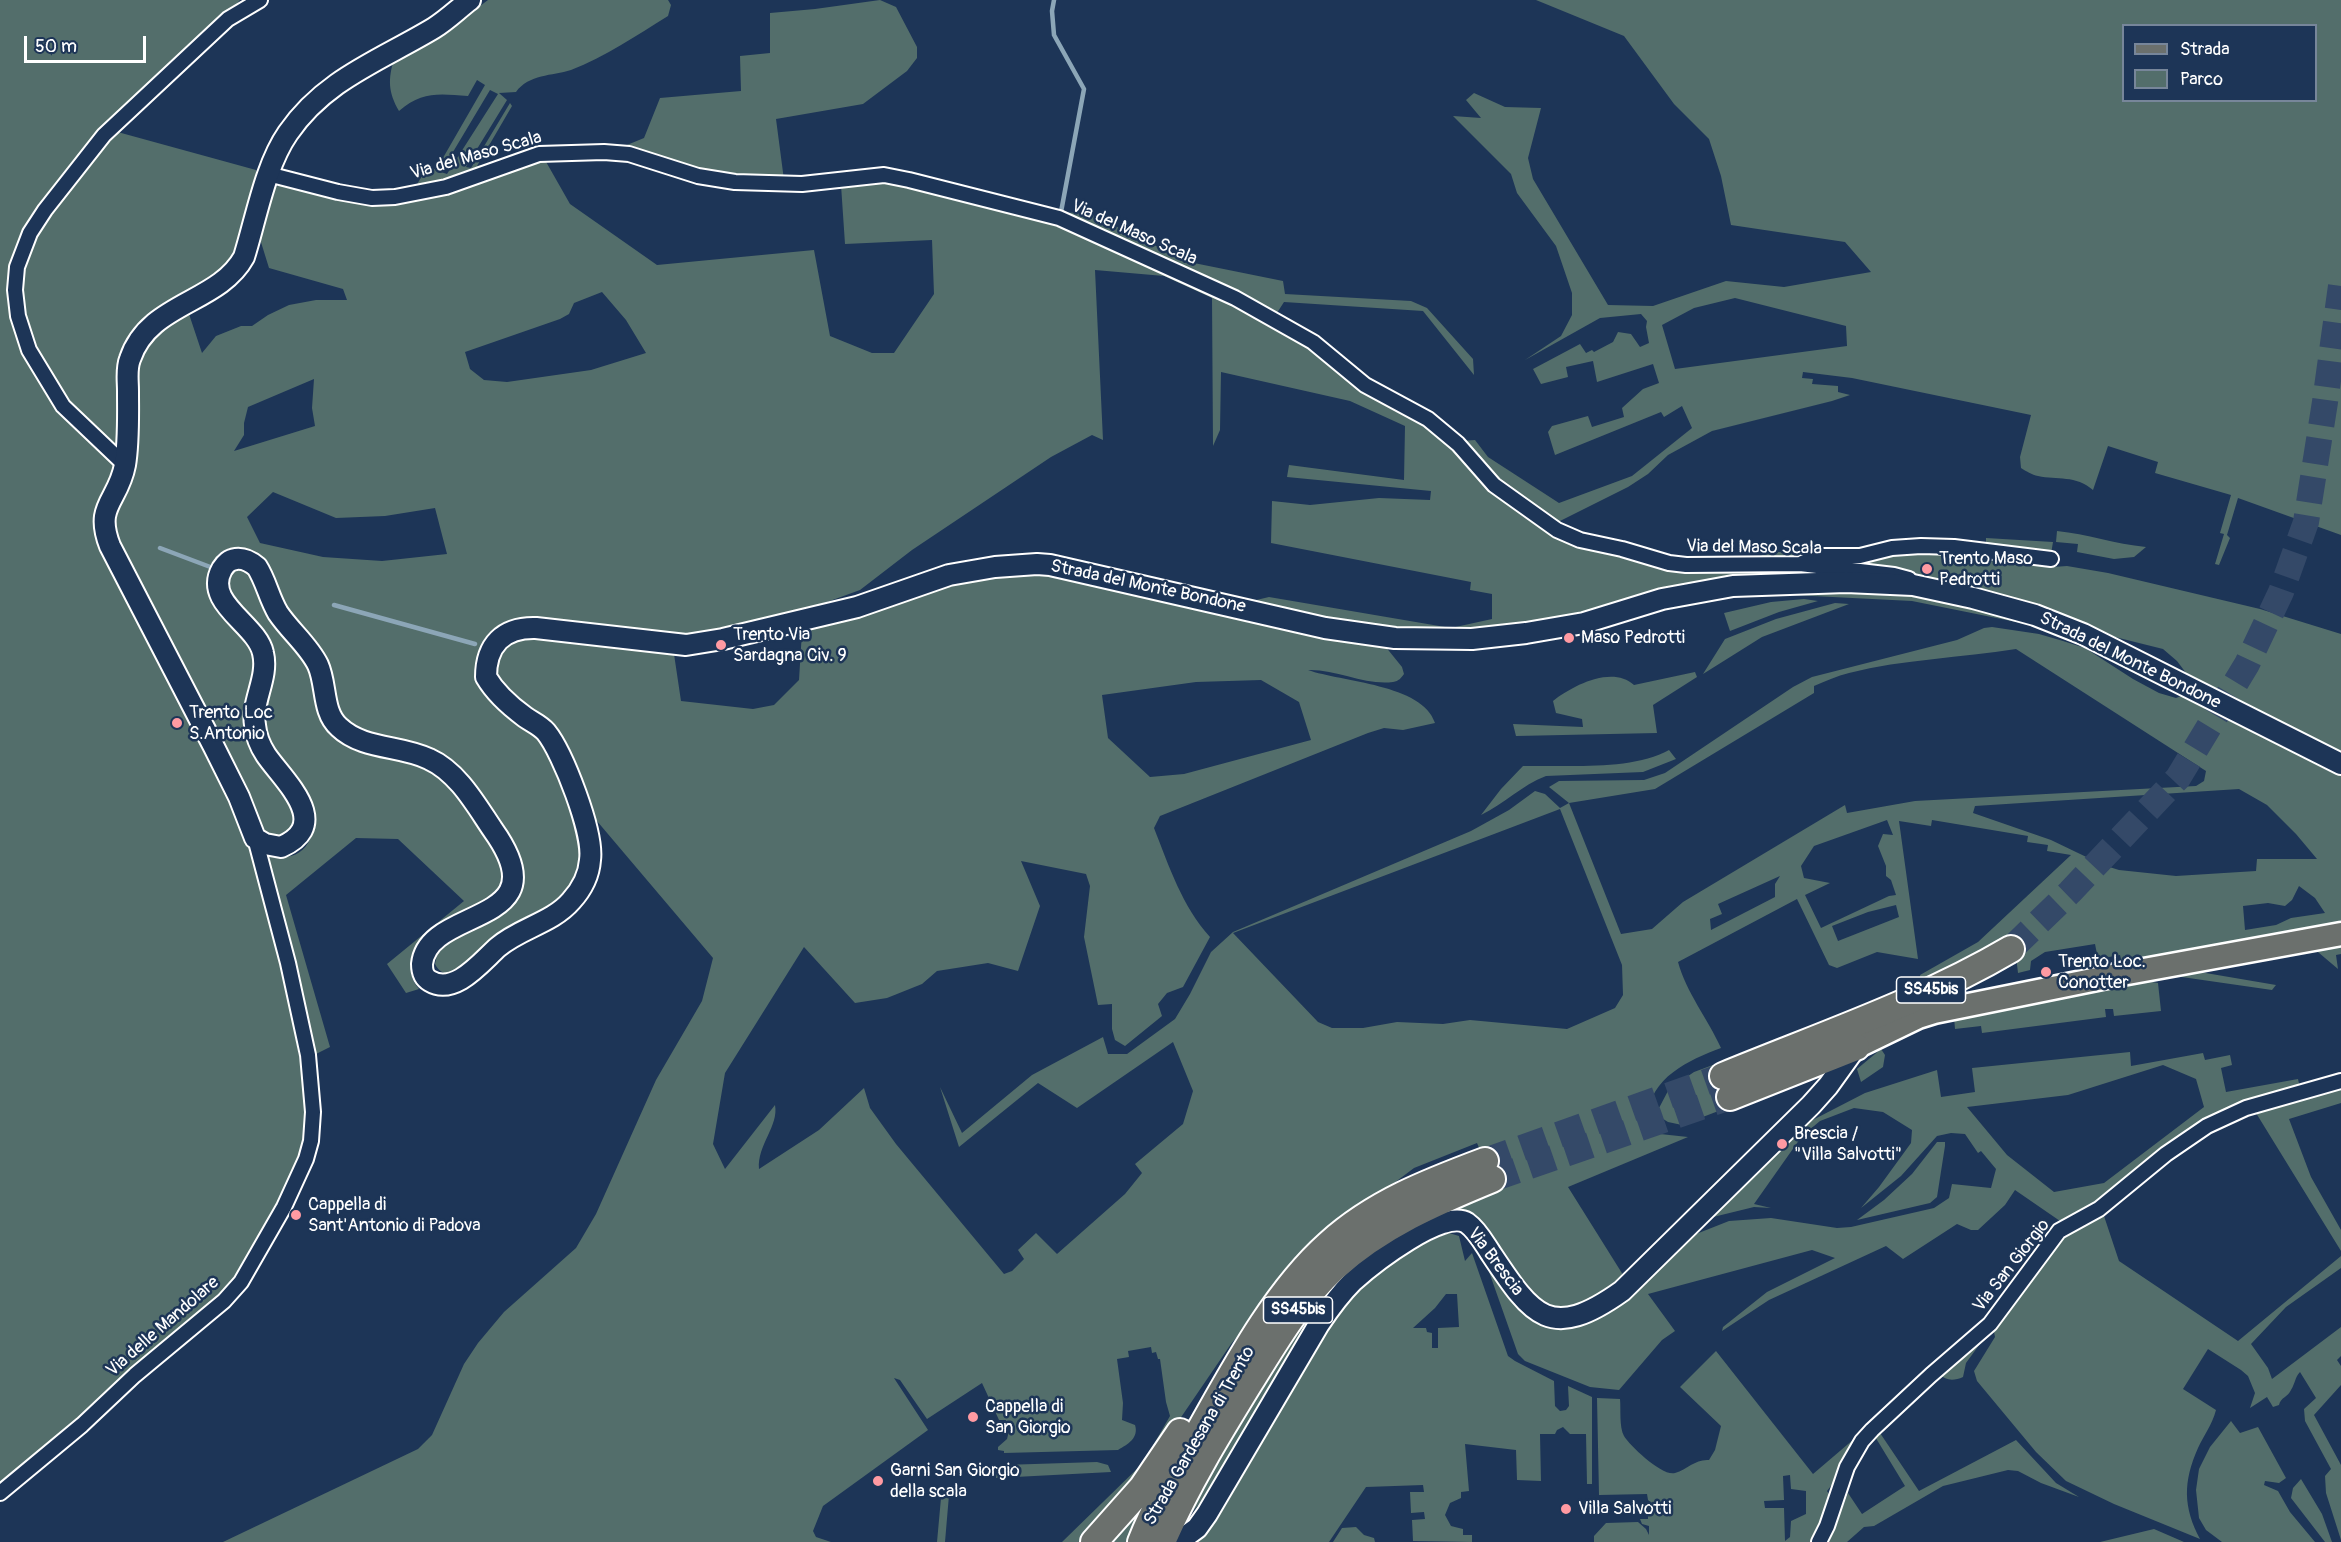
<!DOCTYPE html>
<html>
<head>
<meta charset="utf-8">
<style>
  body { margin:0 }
  #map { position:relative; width:2341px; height:1542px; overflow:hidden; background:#1d3557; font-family:Pangolin,sans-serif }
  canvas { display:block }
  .legend { position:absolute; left:2122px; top:24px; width:195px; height:78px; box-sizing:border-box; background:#1d3557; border:2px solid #77869a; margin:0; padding:8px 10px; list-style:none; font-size:18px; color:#fff }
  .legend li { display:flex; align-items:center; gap:12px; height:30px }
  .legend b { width:30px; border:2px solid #77869a }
  .scale { position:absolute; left:24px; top:36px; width:122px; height:27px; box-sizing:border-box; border:3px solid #fff; border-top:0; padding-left:8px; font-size:18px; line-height:21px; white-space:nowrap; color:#fff; -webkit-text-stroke:4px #1d3557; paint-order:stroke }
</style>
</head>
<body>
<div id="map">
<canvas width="2341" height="1542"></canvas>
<ul class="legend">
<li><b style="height:8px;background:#6b706d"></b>Strada</li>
<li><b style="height:16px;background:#536e6b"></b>Parco</li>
</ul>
<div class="scale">50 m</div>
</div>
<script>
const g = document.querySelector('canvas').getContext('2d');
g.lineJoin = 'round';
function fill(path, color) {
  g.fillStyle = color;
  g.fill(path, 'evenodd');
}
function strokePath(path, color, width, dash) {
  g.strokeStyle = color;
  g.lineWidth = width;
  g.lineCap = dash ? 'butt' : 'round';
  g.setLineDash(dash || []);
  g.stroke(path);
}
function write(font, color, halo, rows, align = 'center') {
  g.font = font + ' Pangolin,sans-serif';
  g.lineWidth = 5;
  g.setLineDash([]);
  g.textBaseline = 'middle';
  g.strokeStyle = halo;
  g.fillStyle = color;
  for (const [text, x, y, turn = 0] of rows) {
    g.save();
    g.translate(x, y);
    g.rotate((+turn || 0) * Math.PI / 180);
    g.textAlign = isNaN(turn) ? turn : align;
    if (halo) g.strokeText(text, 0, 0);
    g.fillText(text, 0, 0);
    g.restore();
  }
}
fill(new Path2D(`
  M0,0H240L231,11L101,132L13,265L25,352L115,464L98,537L232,798L254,857L279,949L300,1061L305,1101V1139L292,1173L272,1215L234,1283L0,1485Z
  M488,0H668L671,5L668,16C637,35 605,57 571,70C552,76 529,74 516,92L499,93L507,100L466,167L471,168L510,103L512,106L477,166L484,165C474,180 433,184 415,188L428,165L436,170L485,85L477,80L468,96C439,94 422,91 399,111C388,92 388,79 394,59L432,42ZM490,90L498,94L447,174L441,172Z
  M880,0L896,7L917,47V58L907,71L863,104L776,119L784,180L719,176L622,147L644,138L660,98L741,91L740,56L770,53V13L815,9Z
  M1536,0H2341V535L2238,498L2227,535L2230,538L2219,565L2215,564L2224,534L2220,533L2231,495L2155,473L2158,462L2108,446L2093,490C2076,475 2057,480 2038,476C2032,475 2026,471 2021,468L2020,457L2031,415L1852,378L1803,372L1802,378L1813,379L1812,384L1838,386V392L1850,395L1832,401L1712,431L1668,455L1648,474L1628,487L1556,523L1507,491L1461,441L1475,440L1488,457L1559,503L1632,476L1692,428L1682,406L1664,417L1661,412L1555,455L1548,432L1552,426L1588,416L1592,427L1624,417L1622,408L1643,389L1659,383L1653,364L1597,382L1593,361L1566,367L1568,377L1541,384L1533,369L1580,344L1586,353L1592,350L1594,352L1613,342L1618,332L1631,334L1640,347L1649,343L1646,327L1647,321L1641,314L1600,318L1525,360L1561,336L1572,315V293L1556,246L1517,193L1511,174L1453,116L1481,118L1466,100L1474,93L1505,107L1541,108L1528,158L1533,179L1608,305L1653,306L1726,281L1784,287L1871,272L1845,242L1731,225L1721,176L1709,139L1674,104L1624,36ZM2124,26H2316V100H2124ZM1735,298L1846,326L1847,346L1675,369L1662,325L1694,308Z
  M114,131L256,170V185L239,247L228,268L130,339L121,351L119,361L118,453L64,401L30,347L18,290L33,234Z
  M545,160L570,204L657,265L814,250L830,336L872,353H894L934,294L932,240L845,244L841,185L888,181L1058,222L1221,295L1312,347L1455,448L1492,488L1614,553L1674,571H1720L1771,568L1808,574L1498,629L1403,631L1343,623L1248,602L1269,597L1451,628L1492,619V594L1470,590L1471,582L1271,543L1272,501L1310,505L1379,498L1430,500L1431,491L1287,477L1289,465L1404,480L1405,426L1350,401L1221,372L1220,430L1213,446L1212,298L1164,276L1095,270L1103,440L1092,435L1051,457L912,550L860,590L805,610L688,636L514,620C491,624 473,647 478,670C496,690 516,710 534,731C567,771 608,863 557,904C539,918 514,924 496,937C481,947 469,961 455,973C446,976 439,972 435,964L437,955L448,942L504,911C512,903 523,883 522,871C521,849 478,786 462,770C456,763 448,758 440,754C415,740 354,740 339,717C329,703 323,684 316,668C305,644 292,622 281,599C274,586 273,569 262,558C251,547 228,543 217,556L212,572L256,658L255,687L276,780L294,810L292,827L285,835L277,838L261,831L112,527L135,375C145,342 160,330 188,311L202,353L216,336L241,326H252L268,315L289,305L316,300H347L343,289L269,268L260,239L274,187L286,184L364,201ZM602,292L626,320L646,353L591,370L507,382L484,380L470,369L465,352L560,319L569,314L574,303ZM314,379L312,408L315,426L234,451L244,435V423L248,407ZM273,492L336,518L385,516L435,508L447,554L382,561L323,557L260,543L247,517Z
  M1087,212L1189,262L1283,281L1285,294L1411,301L1427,308L1473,359L1474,375L1423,311L1284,302L1275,316L1063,213Z
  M2057,531C2087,534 2115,544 2146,547L2134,557L2114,559L2077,552L2078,544L2056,542Z
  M1986,538L2053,542L2051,554L1986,549Z
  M1888,551L1987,554L2053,567L2067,566L2108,573L2260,609L2341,634V755L2192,681L2177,661L2163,649L2107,635L2088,627L1823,562Z
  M1766,552H1814L1803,560H1756Z
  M239,568L248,573L260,598L311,662L325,720L425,762L449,779L505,865L501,892L413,960C410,971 411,980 419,989L406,993L387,964L464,901L398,839L356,838L286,895L330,1047L312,1056L263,856C280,858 298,860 308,843C337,797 276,769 263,732C255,708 279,684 273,661C270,647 263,630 254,619C242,605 229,599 228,578L233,571Z
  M1021,575L1074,577L1338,640L1385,646L1402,667L1404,674C1401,678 1399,681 1393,682C1367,686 1336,669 1308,670C1341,682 1423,684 1435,723L1403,730L1384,728L1368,733L1160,816L1154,828C1169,866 1182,906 1210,937L1183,987L1167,993L1158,1004L1162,1016L1125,1046L1115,1040L1112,1029V1004L1098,1005L1084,937L1090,886L1086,874L1021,861L1040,906L1018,971L988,963L937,971L922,984L887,998L855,1003L804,947L725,1073L713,1144L725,1169L775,1105C779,1126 757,1145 759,1169L819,1130L864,1088L870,1108L896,1144L1004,1274L1012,1271L1024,1259L1018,1250L1036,1233L1057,1254L1125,1194L1142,1173L1135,1164L1183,1124L1193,1091L1173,1042L1077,1108L1038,1083L959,1147L940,1087L962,1133L1032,1075L1103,1037L1108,1054H1127L1175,1019L1190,994L1211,952L1233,932L1471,831L1509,810L1535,791L1545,794L1560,808L1569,803L1549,787L1559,781L1644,780L1665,773L1793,687L1812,677L1957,640L1984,628L1992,627L2039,634L2063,641L2085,648L2133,679L2159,693L2176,698L2184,695L2327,770L2341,775V925L2123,967L2120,955L2098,959L2095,944L2045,952L2031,961L2030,970L2018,973L2016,956L1922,986L1920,975L1978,942L2071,855L2047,851L2048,845L2027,842L2028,836L1932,820L1931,826L1899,821L1918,959L1877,952L1837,968L1829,965L1797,899L1678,962C1686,992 1708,1019 1721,1048C1689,1060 1649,1078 1648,1117L1660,1134L1688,1137L1568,1187L1625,1278L1618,1286L1571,1308H1551L1534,1299L1475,1216L1468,1212L1454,1211L1309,1323L1200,1503L1182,1524L1196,1495L1287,1344L1320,1297L1357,1261L1495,1185L1477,1143L1414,1168L1337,1226L1294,1268L1231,1344L1158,1451L1092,1533L1080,1542H1062L1143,1463L1170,1416L1166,1402L1160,1359H1158L1156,1352L1152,1353L1151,1347L1128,1351L1129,1357L1117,1359L1123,1403L1122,1420L1135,1425C1139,1438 1128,1444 1118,1450L1004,1453V1451L998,1450V1447L1007,1439L1009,1431L1004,1428L1006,1420H999L982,1383L927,1419L900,1380L894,1378L928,1430L823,1506L813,1531L816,1537L831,1542H223L418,1449L432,1435L464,1364L478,1343L504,1312L576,1248L596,1214L656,1080L702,1001L713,958L591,814L565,746L552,724L515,699L498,680L496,663L502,650L514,641L529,637L674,654L681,701L753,709L774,705L799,680L802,631L857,618L942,586ZM2016,649L2206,771L2204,781L2196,786L1915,801L1847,813L1845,805L1683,902L1652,929L1621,934L1569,803L1655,789L1814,693V686C1826,681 1837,676 1849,673C1904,659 1961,658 2016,649ZM1261,680L1299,702L1311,740L1184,774L1150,777L1108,738L1102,695L1196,682ZM2239,789L2267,805L2296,834L2317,859H2257L2256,871L2176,876L2119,870L2103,865L2051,840L1973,813L1975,806ZM1560,809L1622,965L1623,995L1615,1008L1567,1029L1470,1020L1443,1024L1397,1022L1363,1028H1332L1318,1022L1233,933ZM1887,820L1893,835L1883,834L1878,846L1886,866V876L1891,880L1896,895L1889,896L1821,928L1805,895L1830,883L1804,878L1801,866L1814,846ZM1780,876L1775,884V897L1711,930L1710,919L1722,914L1718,904ZM2299,886L2315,898L2325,913L2291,918L2276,925L2245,930L2243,906L2268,903L2285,906L2292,900ZM1896,905L1899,917L1838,941L1832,926L1868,912Z
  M1835,588L1919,592L2051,629L1912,601L1753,593Z
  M1804,599L1818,601L1779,612L1730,631L1724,613L1771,602Z
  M1835,603L1849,604L1762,637L1703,674L1725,639L1776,619Z
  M1695,672L1697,677L1653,705L1657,733L1516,736L1513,724L1583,727L1582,719L1556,713L1553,701C1572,686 1612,665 1634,685Z
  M1669,750L1676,759L1643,772L1546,776C1522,785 1504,804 1481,815L1501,789L1523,766C1566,765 1632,771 1669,750Z
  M2341,941V954L2336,955L2338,969L2312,947Z
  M2188,970L2276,985L2272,990L2161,974Z
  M2140,980L2158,983L2161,1011L2114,1016L2113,1009H2105L2106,1017L1982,1033L1981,1026L1955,1029L1954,1017Z
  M1842,1017L1734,1105L1682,1125L1668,1122L1660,1117L1659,1108L1669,1089L1694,1072Z
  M1881,1049L1885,1055L1883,1067L1861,1082L1857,1069Z
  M2130,1052L2131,1066L2203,1053L2205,1060L2230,1055L2232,1065L2221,1068L2226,1092L2298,1079L2300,1088L2235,1107L2092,1207L2072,1218L2060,1221L2015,1190L2005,1205L1978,1230H1971L1957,1224L1903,1259L1886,1246L1769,1300L1722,1331L1723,1327L1767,1292L1835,1258L1812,1250L1648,1294L1675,1331L1662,1340L1619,1390L1590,1387L1525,1361L1518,1354L1481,1249L1523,1311L1533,1320L1554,1327H1566L1579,1325L1600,1317L1626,1298L1686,1238L1729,1221L1771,1218L1837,1228L1851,1227L1934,1208L1949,1198L1952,1184L1991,1188L1996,1169L1981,1151L1978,1153L1965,1134L1951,1133L1937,1136L1901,1176L1861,1208L1879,1187L1911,1143L1912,1130L1883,1112L1854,1108L1820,1121L1802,1136L1754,1204L1771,1208L1754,1207L1705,1219L1803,1125L1865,1093L1937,1070L1941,1097L1975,1092L1972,1068ZM2163,1065L2196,1079L2204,1107L2104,1183L2054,1192L2007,1155L1967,1107L2068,1095Z
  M2341,1087V1103L2289,1119L2311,1177L2341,1230V1251L2256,1113Z
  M1937,1142H1945V1146L1937,1197L1930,1203L1857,1220L1884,1200L1912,1174Z
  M2103,1213L2119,1261L2238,1341L2341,1256V1268L2286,1307L2251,1344L2268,1368L2272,1379L2341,1327V1356L2337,1360L2341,1366V1385L2314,1415L2341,1465V1540L2326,1493L2325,1476L2331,1469L2305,1421L2304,1409L2316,1398L2300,1372C2295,1377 2295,1384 2291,1390C2288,1397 2281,1397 2279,1405L2273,1407L2267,1397L2250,1408L2255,1393L2248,1376L2241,1370L2208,1349L2183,1389L2216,1410C2212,1425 2204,1435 2198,1448C2183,1482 2183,1507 2200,1539L2114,1504L2066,1481L2036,1452L1977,1381L1974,1371L1995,1337L1993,1327L2059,1238Z
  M1449,1233L1459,1236L1465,1261L1472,1253L1508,1356L1515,1361L1554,1381L1555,1406L1560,1411L1566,1410L1569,1406L1568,1386L1592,1397V1484H1587L1586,1434H1570L1563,1427L1557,1430L1555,1434H1540L1541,1481L1517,1480L1516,1450L1465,1444L1469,1491L1461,1492V1498L1450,1503L1445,1515L1451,1526L1463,1529V1535H1472V1542L1413,1541L1412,1520L1425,1519L1424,1512L1411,1513L1410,1492H1424L1423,1485L1366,1487L1329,1542H1197L1208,1532L1223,1510L1331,1323C1363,1282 1399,1252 1449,1233ZM1446,1294H1457L1459,1327L1438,1328V1348H1432V1333L1427,1332L1426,1328H1413L1435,1308Z
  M1985,1337L1966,1363L1963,1377C1954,1381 1946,1381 1939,1374Z
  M1716,1351L1813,1474L1861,1433L1838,1470L1834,1482L1827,1491L1830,1496C1826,1512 1821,1530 1810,1542H1594V1536L1606,1523L1638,1522L1646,1529L1649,1535V1526L1642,1524L1640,1519H1648V1515L1654,1508L1653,1504L1648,1500L1647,1494L1599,1495L1597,1398L1620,1399C1621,1409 1619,1427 1624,1436C1630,1446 1663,1477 1675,1473C1688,1469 1695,1459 1709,1460L1715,1450L1721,1426L1680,1387ZM1790,1475L1791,1489L1806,1491V1514L1791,1521L1790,1537L1785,1541L1784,1508H1765L1764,1501L1784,1500L1783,1476Z
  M2231,1421L2240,1433L2258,1427L2286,1478L2279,1483L2265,1481L2264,1485L2278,1491L2290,1512L2315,1542H2222L2206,1530L2199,1518L2196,1490L2199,1469L2210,1447Z
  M1878,1430L1919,1491L2016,1440L2056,1483L2079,1497L2041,1483L2018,1471L2008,1470L1943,1486L1874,1526L1864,1527L1847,1542H1829L1848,1493L1862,1514L1905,1486L1874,1435Z
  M1097,1462L1108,1465L1111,1472L996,1478L997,1466L1003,1465Z
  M2301,1479L2322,1514L2332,1542H2325L2291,1498L2293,1488Z
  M1156,1480L1131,1542H1107Z
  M949,1495L945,1542H937L941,1498Z
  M1356,1527L1364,1535L1374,1538L1375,1542H1333L1342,1528Z
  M2154,1529L2184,1542H2100Z`), '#536e6b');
strokePath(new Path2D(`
  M1054,0L1052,11L1054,35L1084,89L1061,212
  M160,548L213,568
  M334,605L475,644`), '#8ca6b7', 4.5);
strokePath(new Path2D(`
  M2011,949L2070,892L2178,778L2247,664L2281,592L2306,522L2325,402L2341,286
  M1485,1161L1723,1076
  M1492,1179L1730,1097`), '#344968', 26, [26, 13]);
const street = new Path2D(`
  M268,174L338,192L372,198L395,197L446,187L539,154L604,152L629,154L698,176L735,182L802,184L884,175L909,180L1059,218L1235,298L1313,342L1365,385L1428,419L1458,444L1494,485L1557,530L1580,540L1622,549L1669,563L1686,565L1800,564L1894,575L1909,579
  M125,465L63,406L29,350L18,316L15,290L17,267L30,233L45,210L104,135L228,19L260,0
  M1802,563L1820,556H1860L1892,548L1921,546L1954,547L2051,559
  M0,1493L82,1425L135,1375L224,1301L241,1282L284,1207L306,1159L311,1141L313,1112L308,1055L288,963L255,838
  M1819,1542L1827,1526L1847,1467L1862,1441L1872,1430L1931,1375L1990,1324L2059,1231L2099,1209L2166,1154L2207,1126L2246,1108L2341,1081`);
const secondary = new Path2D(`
  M470,0C458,9 447,20 434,28C381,60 325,79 288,133C265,166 256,219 244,257C218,304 149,302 130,359C126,369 128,380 128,391C128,415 129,441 125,465C118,502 94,505 110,546L214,747L239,797L255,838L265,844L281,847C334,824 283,780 266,755C260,746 256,736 255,725C251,701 269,678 263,653C257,624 203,603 222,569C226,563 229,560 236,559C244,558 251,562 257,567C266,581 269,598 278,613C290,631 309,646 318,665C327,685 322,712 339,727C363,750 401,745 429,759C458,772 476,805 493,830C563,928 428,905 422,964C422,971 423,977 430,981C455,996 482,961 498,947C520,928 552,923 571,901C581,890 589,875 590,860C594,833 563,753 546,732C540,725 532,722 525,717C510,706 496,694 486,677C486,645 503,627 536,628L686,645L723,639L857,607L949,575L995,567L1037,564L1050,565L1325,628L1395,638L1472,639L1526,633L1584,623L1662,599L1733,586L1846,582L1913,585L1973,598L2035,615L2083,634L2341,764
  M1178,1542L1197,1528L1207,1514L1319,1324C1329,1309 1340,1294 1353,1281C1372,1264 1443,1208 1467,1223C1477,1230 1484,1243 1490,1252C1532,1315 1549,1343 1622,1291L1811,1105L1828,1086L1856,1047`);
const primary = new Path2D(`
  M1856,1047L1918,1017L1934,1012L2122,974L2341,934`);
const highway = new Path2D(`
  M1723,1076C1820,1036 1921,1002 2011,949
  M1730,1097L1856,1047
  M1094,1542L1142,1488L1180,1432
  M1141,1542C1157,1502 1179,1466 1200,1430C1235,1368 1276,1291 1329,1244C1374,1203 1429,1182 1485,1161
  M1162,1542C1186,1486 1218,1434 1250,1382C1275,1342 1299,1300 1334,1268C1380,1226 1436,1202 1492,1179`);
strokePath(street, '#fff', 18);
strokePath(secondary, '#fff', 24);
strokePath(primary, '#fff', 27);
strokePath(highway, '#fff', 30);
strokePath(street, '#1d3557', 14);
strokePath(secondary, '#1d3557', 20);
strokePath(primary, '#6b706d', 22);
strokePath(highway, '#6b706d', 26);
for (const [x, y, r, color] of [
  [1927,569,6,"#ff9aa2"],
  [1569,638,6,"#ff9aa2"],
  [721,645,6,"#ff9aa2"],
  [177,723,6,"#ff9aa2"],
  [2046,972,6,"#ff9aa2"],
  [1782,1144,6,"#ff9aa2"],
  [296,1215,6,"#ff9aa2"],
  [973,1417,6,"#ff9aa2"],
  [878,1481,6,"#ff9aa2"],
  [1566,1509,6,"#ff9aa2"]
]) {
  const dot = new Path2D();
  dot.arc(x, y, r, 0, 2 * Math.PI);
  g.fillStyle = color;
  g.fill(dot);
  strokePath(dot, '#1d3557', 2);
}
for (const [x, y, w] of [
  [1931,990,69],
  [1298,1310,69]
]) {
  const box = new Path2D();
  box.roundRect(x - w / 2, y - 13, w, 26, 4.5);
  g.fillStyle = '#1d3557';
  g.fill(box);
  strokePath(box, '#fff', 1.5);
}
write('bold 16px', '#fff', null, [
  ["SS45bis",1931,990],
  ["SS45bis",1298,1310]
]);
write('18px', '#fff', '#1d3557', [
  ["Via del Maso Scala",476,156,-16],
  ["Via del Maso Scala",1134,233,24],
  ["Via del Maso Scala",1754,548,1],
  ["Strada del Monte Bondone",1148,587,12],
  ["Strada del Monte Bondone",2130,661,26],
  ["Via Brescia",1495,1262,53],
  ["Via San Giorgio",2012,1266,-52],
  ["Via delle Mandolare",163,1327,-41],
  ["Strada Gardesana di Trento",1200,1436,-60]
]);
write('18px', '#fff', '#1d3557', [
  ["Trento Maso",1939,559],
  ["Pedrotti",1939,580],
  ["Trento Via",733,635],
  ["Sardagna Civ. 9",733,656],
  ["Maso Pedrotti",1581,638],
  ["Trento Loc",189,713],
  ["S.Antonio",189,734],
  ["Trento Loc.",2058,962],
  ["Conotter",2058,983],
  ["Brescia /",1794,1134],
  ["\"Villa Salvotti\"",1794,1155],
  ["Cappella di",308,1205],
  ["Sant'Antonio di Padova",308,1226],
  ["Cappella di",985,1407],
  ["San Giorgio",985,1428],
  ["Garni San Giorgio",890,1471],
  ["della scala",890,1492],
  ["Villa Salvotti",1578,1509]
], 'left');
</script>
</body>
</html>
